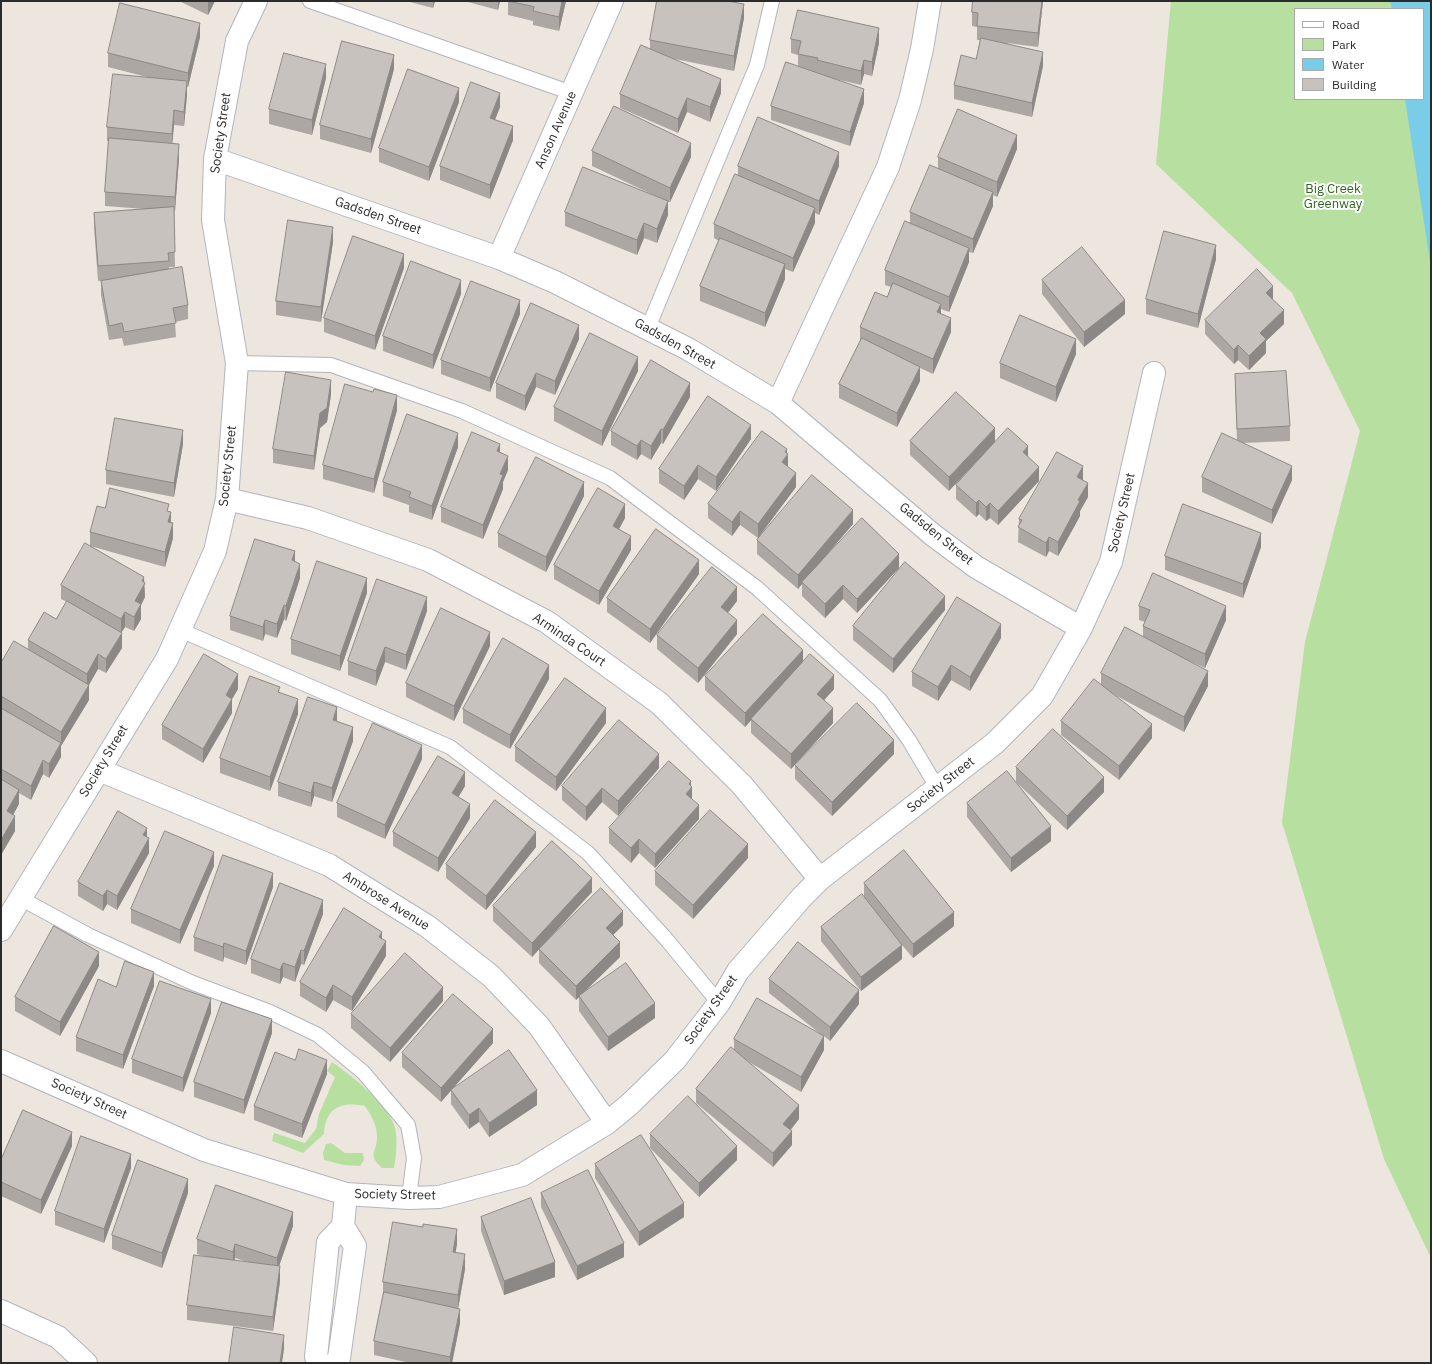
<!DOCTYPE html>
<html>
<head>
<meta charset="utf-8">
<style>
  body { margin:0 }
  #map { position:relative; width:1432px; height:1364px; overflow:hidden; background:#ece6de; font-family:"IBM Plex Sans",sans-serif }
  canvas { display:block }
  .frame { position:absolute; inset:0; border:2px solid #2b2b2b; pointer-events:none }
  .legend { position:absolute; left:1294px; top:8px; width:130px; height:92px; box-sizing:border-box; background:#fff; border:1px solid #aaa; margin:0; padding:5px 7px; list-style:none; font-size:12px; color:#2b2b2b }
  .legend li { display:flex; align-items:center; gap:8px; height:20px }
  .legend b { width:20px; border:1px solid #aaa }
</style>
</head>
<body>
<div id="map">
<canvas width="1432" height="1364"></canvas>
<div class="frame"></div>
<ul class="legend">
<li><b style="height:5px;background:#fff"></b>Road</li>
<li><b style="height:11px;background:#b7df9f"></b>Park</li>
<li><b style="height:11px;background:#79cde6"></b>Water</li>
<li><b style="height:11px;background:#c8c2be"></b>Building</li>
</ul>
</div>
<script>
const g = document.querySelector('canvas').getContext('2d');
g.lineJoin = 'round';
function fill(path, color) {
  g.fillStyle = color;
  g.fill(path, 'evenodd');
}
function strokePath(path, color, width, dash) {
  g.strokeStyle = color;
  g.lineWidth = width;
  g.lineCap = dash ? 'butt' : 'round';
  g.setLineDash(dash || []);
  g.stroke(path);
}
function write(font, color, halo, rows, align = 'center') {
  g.font = font + ' "IBM Plex Sans",sans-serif';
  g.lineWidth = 4;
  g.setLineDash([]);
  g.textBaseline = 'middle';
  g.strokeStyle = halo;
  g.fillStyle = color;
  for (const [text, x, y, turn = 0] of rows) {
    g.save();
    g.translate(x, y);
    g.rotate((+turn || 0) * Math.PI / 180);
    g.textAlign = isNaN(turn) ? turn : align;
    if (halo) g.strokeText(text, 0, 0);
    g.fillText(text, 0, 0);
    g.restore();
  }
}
fill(new Path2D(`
  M1171,1H1431V1258L1384,1159L1282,822L1305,642L1360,431L1292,293L1156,164ZM1295,9H1423V99H1295Z
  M332,1062C350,1074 390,1106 395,1128C398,1139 396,1157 394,1168H382C366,1153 378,1152 377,1136C377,1125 371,1115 365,1106C341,1101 325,1108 324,1134L303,1153L272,1141L274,1133L305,1143L316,1129L319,1114L335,1077L327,1071Z
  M331,1143L345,1153H363L364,1160L360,1166L344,1165L324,1160L323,1153L326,1144Z`), '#b7df9f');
fill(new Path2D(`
  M1390,1H1431V268L1405,99H1423V9H1392Z`), '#79cde6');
const lane = new Path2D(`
  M310,1L572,93
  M648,328L757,65L772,1
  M237,363L331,365L462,411L610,478L757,588L880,700L909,740L938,789
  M180,630L450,747L588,853L667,940L719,1003
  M20,898L88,935L193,983L270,1012L318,1035L363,1072L408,1125L414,1158L409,1198`);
const street = new Path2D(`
  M215,159L499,258L555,282L688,349L778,403L933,535L976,567L1081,628
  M499,258L612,1
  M778,403L888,167L910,100L922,49L930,1
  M227,499L308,518L428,560L547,622L659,703L742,785L820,879
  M99,770L329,865L427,926L491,976L539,1026L607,1123
  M1,930L167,659L215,551L227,499L237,363L213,220L215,159L237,41L256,1
  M1,1061L204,1150L346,1194L409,1198L439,1197L522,1175L607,1123L630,1104L675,1060L719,1003L738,971L802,897L820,879L995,743L1042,696L1081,628L1111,562L1154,373
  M1,1311L58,1337L86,1363
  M319,1363L316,1357L328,1242L343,1226
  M335,1363L339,1358L355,1246L343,1226L346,1194`);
strokePath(lane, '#b2b5be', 16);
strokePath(street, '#b2b5be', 24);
strokePath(lane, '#fff', 14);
strokePath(street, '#fff', 22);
fill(new Path2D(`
  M179,1H215L208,15Z
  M406,1H435L433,8Z
  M464,1H500L498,10Z
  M508,1H566L559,31L533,25V21L508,15Z
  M657,1H731V2L744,18L734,71L675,59L721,93L710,122L687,112L678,133L620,108V94L650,49V40Z
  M973,1H1043L1038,47L1007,43L1043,66L1032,117L954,99V85L976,59L980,40H977V27L972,26V12Z
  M200,37L188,87H187V95L184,126L174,125L172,143L179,158L175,211H174L175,267H169V269L188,305V319L175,322L176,337L124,346L122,338L109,340L101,295V281L107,280L98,281L94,227V213L145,209L105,206V192L109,141H107V127L147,77L108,67V53Z
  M791,39L879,43L872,76L864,74L861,85L835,79L864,103L850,146L771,120V106L798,66V55L791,53Z
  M394,69L371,153L320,139V125Z
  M326,78L312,135L269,124V109Z
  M459,102L429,181L379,162V148Z
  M500,107L495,120L513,140L490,199L440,180V166Z
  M1017,149L997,197L993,195V206L973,253L969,252V262L949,312L941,309V314L951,332L933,374L920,368V381L897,427L839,398V384L860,342V327L887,297L891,287L885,285V270L910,223V212L938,168V157Z
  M592,151L691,157L670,202H668V215L657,243L644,238L637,255L565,226V212L662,199L592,166Z
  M738,166H839L819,215L815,213V223L793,272L785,269V279L765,327L700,301V286L719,241L714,238V224L738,175Z
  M333,242L321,322L276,315V301Z
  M1216,259L1198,328L1146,314V299Z
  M404,268L375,350L324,332V318Z
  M1042,280L1125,314L1084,347L1042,294Z
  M461,294L433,369L383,351V336Z
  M1273,300L1284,324L1266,341V353L1249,370L1238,360L1234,364L1205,334V320Z
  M520,314L490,392L441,374V360Z
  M579,339L555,395L536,387L525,411L496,398V383Z
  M1076,354L1056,402L1000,378V363Z
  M638,371L602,446L554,421V407Z
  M1235,374L1290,426V441L1243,443L1292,480L1272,524L1202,492V477L1237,440L1235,388Z
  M956,392L949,491L910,455V441Z
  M331,394L327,422L320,428L314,470L273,463V449Z
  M690,397L663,444L661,443L651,460L641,454L637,460L611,445V431Z
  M397,410L374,493L323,479V465Z
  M751,439L716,491L698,479L684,500L659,483V469Z
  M183,444L174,497L106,484V470Z
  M458,447L432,520L409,512V505L383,496V482Z
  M500,452L508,470L503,482V489L483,539L441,522V507Z
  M787,453L788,467L796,487L758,538L740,525L732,536L708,518V504Z
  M1028,457L1039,481L998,525L990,518L986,521L979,514L976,517L956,499V485Z
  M1083,480L1088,497L1080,511V516L1058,556L1049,551L1046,557L1018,542L1019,519Z
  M584,496L546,572L498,547V533Z
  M105,508L169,511L173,538L165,567L90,546L144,583L145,597L141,605V619L134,631L125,627L121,633L107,625L122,648L106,673L98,669L89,685V700L61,746V757L49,778L43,774L31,800L19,793V804L13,815L15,831L1,855V663L28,650V640L56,619L67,602L61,599V585L90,546V532Z
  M625,518L619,529L631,550L599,605L554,579V565Z
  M853,524L822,560L899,568L857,613L843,599L825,618L802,596V584L798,589L757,554V540Z
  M1261,547L1243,598L1165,570V556Z
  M295,562L300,578L286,621L284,619L277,638L265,634L263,641L230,630V616Z
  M699,574L650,643L607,612V598Z
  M367,593L340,671L291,654V639Z
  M737,601L728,613L737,634L698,683L657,649V635Z
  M1139,606L1226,620L1205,668L1185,659L1208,686L1184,732L1113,694L1152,738L1119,780L1061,735V721L1101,685V673L1143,637V626L1145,622L1139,620Z
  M945,610L893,673L853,640V626Z
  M427,611L406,670L385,662L376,686L348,675V661Z
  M1001,638L970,691L951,680L938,701L912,686V672Z
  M490,646L454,721L406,697V683Z
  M803,662L834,689L824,700L833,723L791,769L751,733V720L745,727L705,690V676Z
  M549,679L510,749L463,723V709Z
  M238,689L232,699V713L203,763L162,739V725Z
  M280,693L298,714L270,791L220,773V758Z
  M337,721L353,741L332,802L314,796L311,807L278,796V782Z
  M606,723L556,791L515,761V746Z
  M894,754L832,816L795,779V765Z
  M422,759L385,839L337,817V803Z
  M1016,767L1104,792L1067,830L1016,782Z
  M659,768L618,816L602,802L586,821L562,800V786Z
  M465,786L458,797L470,818L438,872L393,846V832Z
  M691,786L692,800L699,819L655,868L639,853L631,863L609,843V828Z
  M967,803L1051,841L1011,872L967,817Z
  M147,837L149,853L117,910L107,904L103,911L78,896V882Z
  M536,847L486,910L446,878V864Z
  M748,858L693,919L655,885V871Z
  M214,866L180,944L131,923V909Z
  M864,883L954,926L913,958L902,945V959L861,991L821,941V927L864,897Z
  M273,887L246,965L224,957L223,962L194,951V937Z
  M592,892L546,942L623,925L613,935L620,957L580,996L655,1018L608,1051L579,1011V997L576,1000L539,963V949L532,957L493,921V906Z
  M323,914L304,965L301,964L295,982L283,977L280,984L251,973V959Z
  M382,939L386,956L352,1011L333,1000L326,1012L300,996V982Z
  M99,966L60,1036L15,1011V997Z
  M769,979L859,1004L830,1041L824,1036V1050L801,1092L747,1061L799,1119L791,1130L792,1145L773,1167L696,1103V1089L734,1050V1039L823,1036L769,993Z
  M154,986L123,1069L76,1051V1037L116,987Z
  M443,1001L390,1062L351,1028V1014Z
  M211,1013L183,1092L132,1073V1059Z
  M272,1033L244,1114L194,1097V1082Z
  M493,1043L452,1089L537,1105L489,1137L479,1122L469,1129L451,1104V1090L441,1102L402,1067V1053Z
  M327,1074L302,1138L254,1120V1106Z
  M650,1134L737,1160L699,1197L650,1148Z
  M72,1146L41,1214L1,1196V1160Z
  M595,1164L684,1217L639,1246L595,1178Z
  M131,1168L104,1243L55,1225V1211Z
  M188,1193L162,1268L112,1249V1235Z
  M541,1193L624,1257L577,1280L541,1207Z
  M481,1217L555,1277L504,1295L481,1231Z
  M293,1226L279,1266L280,1281L273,1331L187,1320V1305L207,1257L197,1254V1239ZM235,1258L248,1262L234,1261Z
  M457,1244L455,1253L465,1269L458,1308L460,1323L452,1363H410L374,1355V1341L383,1296V1282Z`), '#aca7a3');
fill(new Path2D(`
  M208,1H215L208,15Z
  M433,1H435L433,8Z
  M498,1H500L498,10Z
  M562,1H566L559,31V17Z
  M1042,1H1043L1038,47V33Z
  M744,4V18L734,71V56Z
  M200,23V37L188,87V73Z
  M879,28V43L872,76V62Z
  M1043,52V66L1032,117V103Z
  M394,55V69L371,153V139Z
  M864,60V74L861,85V71Z
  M326,64V78L312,135V120Z
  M721,79V93L710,122V107Z
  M187,81V95L184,126V112Z
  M459,88V102L429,181V167Z
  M864,89V103L850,146V132Z
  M500,93V107L490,132V118Z
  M687,98V112L678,133V119Z
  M174,110V125L172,148V134Z
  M513,126V140L490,199V185Z
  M1017,135V149L997,197V182Z
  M691,143V157L670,202V188Z
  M179,144V158L175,211V197Z
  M839,152V166L819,215V201Z
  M993,192V206L973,253V239Z
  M668,201V215L657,243V229Z
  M815,208V223L793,272V258Z
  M644,223V238L637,255V240Z
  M333,227V242L321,322V307Z
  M1216,245V259L1198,328V314Z
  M969,248V262L949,312V297Z
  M404,254V268L375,350V336Z
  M785,264V279L765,327V313Z
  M461,280V294L433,369V355Z
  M1273,286V300L1266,293Z
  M520,300V314L490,392V378Z
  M1125,300V314L1084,347V332Z
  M941,304V318L937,312Z
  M1284,310V324L1266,341V353L1249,370V356L1260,333Z
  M951,318V332L933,374V359Z
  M579,325V339L555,395V381Z
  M1076,339V354L1056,402V387Z
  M1238,345V360L1234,364V350Z
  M638,357V371L602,446V431Z
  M920,367V381L897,427V413Z
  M536,373V387L525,411V396Z
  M331,380V394L327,422L320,428L314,470V456L320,413Z
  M690,383V397L663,444V430Z
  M397,395V410L374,493V479Z
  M751,425V439L716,491V477Z
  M995,428V442L949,491V477Z
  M661,429V443L651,460V446Z
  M183,430V444L174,497V483Z
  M458,433V447L432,520V506Z
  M641,440V454L637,460V446Z
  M500,444V458L497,451Z
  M1028,446V461L1023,452Z
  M787,449V456L788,454V468L782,462L785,452Z
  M508,456V470L503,482V489L483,539V525L500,474Z
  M698,465V479L684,500V486Z
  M1083,466V481L1077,477Z
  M1292,466V480L1272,524V510Z
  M1039,467V481L998,525V511Z
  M796,473V487L758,538V524Z
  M584,482V496L546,572V557Z
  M1088,483V497L1080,511V516L1058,556V542L1078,500Z
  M979,500V514L976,517V503Z
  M990,503V518L986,521V507Z
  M625,504V518L613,540V526Z
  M853,510V524L803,583L802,582V584L798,589V575Z
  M740,511V525L732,536V522Z
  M171,512V526L168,522Z
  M173,523V538L165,567V552Z
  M1261,533V547L1243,598V584Z
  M631,536V550L599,605V591Z
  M1049,537V551L1046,557V543Z
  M295,551V566L292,560Z
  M899,554V568L857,613V599Z
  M699,560V574L650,643V629Z
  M300,564V578L286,621V606Z
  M144,577L145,597L141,605V619L134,631L135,601L142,581Z
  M367,578V593L340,671V656Z
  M843,585V599L825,618V604Z
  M737,587V601L721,621V607Z
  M945,596V610L893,673V659Z
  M427,597V611L406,670V655Z
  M284,605V619L277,638V624Z
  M1226,606V620L1205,668V654Z
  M125,612V627L121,633V619Z
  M265,620V634L263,641V627Z
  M737,620V634L698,683V668Z
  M1001,624V638L970,691V677Z
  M490,632V646L454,721V706Z
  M122,633V648L106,673V659Z
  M385,647V662L376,686V671Z
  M803,650V664L745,727V713Z
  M98,654V669L87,688V674Z
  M549,665V679L510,749V735Z
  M951,665V680L938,701V687Z
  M1208,671V686L1184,732V717Z
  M238,674V689L226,709V695Z
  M834,675V689L817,708V694Z
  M89,685V700L61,746V732Z
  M232,699V713L203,763V749Z
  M298,699V714L270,791V777Z
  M337,707V721L333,720Z
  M606,708V723L556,791V777Z
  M833,708V723L791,769V754Z
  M1152,724V738L1119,780V766Z
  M353,727V741L332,802V788Z
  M894,740V754L832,816V802Z
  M61,743V757L49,778V764Z
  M422,745V759L385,839V825Z
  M659,754V768L618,816V801Z
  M43,760V774L31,800V786Z
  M465,772V786L452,808V793Z
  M1104,777V792L1067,830V816Z
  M691,781V788L692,787V801L686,794L689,784Z
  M314,782V796L311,807V793Z
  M602,788V802L586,821V807Z
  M19,790V804L7,826V811Z
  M470,804V818L438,872V858Z
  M699,805V819L655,868V854Z
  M15,816V831L1,855V840Z
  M1051,826V841L1011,872V858Z
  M147,828V842L143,835Z
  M536,832V847L486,910V896Z
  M149,838V853L117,910V896Z
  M639,839V853L631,863V848Z
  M748,844V858L693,919V905Z
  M214,852V866L180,944V930Z
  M273,873V887L246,965V951Z
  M592,878V892L532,957V943Z
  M107,890V904L103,911V896Z
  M323,900V914L304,965V951Z
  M623,911V925L606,942V928Z
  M954,912V926L913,958V944Z
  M382,932V946L379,937Z
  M386,941V956L352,1011V997Z
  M620,942V957L576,1000V986Z
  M224,943V957L223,962V947Z
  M902,945V959L861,991V977Z
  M301,950V964L295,982V967Z
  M99,952V966L60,1036V1022Z
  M283,963V977L280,984V970Z
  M154,972V986L123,1069V1055Z
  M333,985V1000L326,1012V998Z
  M443,987V1001L390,1062V1048Z
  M859,990V1004L830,1041V1027Z
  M211,999V1013L183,1092V1078Z
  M655,1003V1018L608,1051V1037Z
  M272,1019V1033L244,1114V1100Z
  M493,1029V1043L441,1102V1088Z
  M824,1036V1050L801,1092V1077Z
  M327,1060V1074L302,1138V1124Z
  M537,1090V1105L489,1137V1123Z
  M799,1105V1119L783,1138V1124Z
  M479,1108V1122L469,1129V1115Z
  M792,1131V1145L773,1167V1153Z
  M72,1132V1146L41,1214V1200Z
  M737,1146V1160L699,1197V1183Z
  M131,1154V1168L104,1243V1229Z
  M188,1179V1193L162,1268V1253Z
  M684,1203V1217L639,1246V1232Z
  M293,1212V1226L277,1272V1258Z
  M457,1229V1244L453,1267V1252Z
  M624,1243V1257L577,1280V1266Z
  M235,1244V1258L233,1266V1252Z
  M465,1254V1269L458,1309V1295Z
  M555,1262V1277L504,1295V1281Z
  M280,1266V1281L273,1331V1317Z
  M460,1309V1323L452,1363H450V1357Z
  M284,1335V1349L282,1363H280Z`), '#8c8885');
const building = new Path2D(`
  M508,1H562L559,17L533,11L534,7Z
  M657,1H727L744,4L734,56L650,40Z
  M973,1H1042L1038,33L977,26L978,13L972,12Z
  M120,3L200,23L188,73L108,53Z
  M798,10L879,28L872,62L864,60L861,71L817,60L818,58L798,54L801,41L791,39Z
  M981,38L1043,52L1032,103L954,85L961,55L976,59Z
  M342,41L394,55L371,139L320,125Z
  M641,45L721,79L710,107L687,98L678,119L620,94Z
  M284,53L326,64L312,120L269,109Z
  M786,62L864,89L850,132L771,106Z
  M408,69L459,88L429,167L379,148Z
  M113,74L187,81L184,112L174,110L172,134L107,127Z
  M471,82L500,93L490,118L513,126L490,185L440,166Z
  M614,106L691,143L670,188L592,151Z
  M958,109L1017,135L997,182L938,157Z
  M758,117L839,152L819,201L738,166Z
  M109,138L179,144L175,197L105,192Z
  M930,165L993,192L973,239L910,212Z
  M583,167L668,201L657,229L644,223L637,240L565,212Z
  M735,174L815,208L793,258L714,224Z
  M174,207L175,252L168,253L169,261L98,266L94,213Z
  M288,220L333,227L321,307L276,301Z
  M905,221L969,248L949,297L885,270Z
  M1164,231L1216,245L1198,314L1146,299Z
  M353,236L404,254L375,336L324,318Z
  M720,238L785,264L765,313L700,286Z
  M1082,247L1125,300L1084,332L1042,280Z
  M411,261L461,280L433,355L383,336Z
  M182,267L188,305L173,308L176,323L124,332L122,323L109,326L101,281Z
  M1257,269L1273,286L1266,293L1284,310L1260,333L1266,339L1249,356L1238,345L1234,350L1205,320Z
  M471,281L520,300L490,378L441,360Z
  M893,283L941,304L937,312L951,318L933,359L860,327L875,292L887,297Z
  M531,303L579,325L555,381L536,373L525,396L496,383Z
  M1020,315L1076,339L1056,387L1000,363Z
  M590,333L638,357L602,431L554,407Z
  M862,338L920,367L897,413L839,384Z
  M651,360L690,383L663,430L661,429L651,446L641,440L637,446L611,431Z
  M1286,371L1290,426L1237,429L1235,374Z
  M286,372L331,380L327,408L320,413L314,456L273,449Z
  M345,384L373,392L374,389L397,395L374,479L323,465Z
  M956,392L995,428L949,477L910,441Z
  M708,396L751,425L716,477L698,465L684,486L659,469Z
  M407,414L458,433L432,506L409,497L411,492L383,482Z
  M115,418L183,430L174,483L106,470Z
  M1008,428L1028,446L1023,452L1039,467L998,511L990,503L986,507L979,500L976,503L956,485Z
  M762,431L787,449L785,452L788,454L782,462L796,473L758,524L740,511L732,522L708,504Z
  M472,432L500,444L497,451L508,456L500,474L503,475L483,525L441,507Z
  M1222,433L1292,466L1272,510L1202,477Z
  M1057,452L1083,466L1077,477L1088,483L1078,500L1080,501L1058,542L1049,537L1046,543L1018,527L1022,520L1019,519Z
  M536,457L584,482L546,557L498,533Z
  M812,475L853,510L798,575L757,540Z
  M110,488L169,504L167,511L171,512L168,522L173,523L165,552L90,532L97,506L105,508Z
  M598,488L625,504L613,526L631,536L599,591L554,565Z
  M1183,504L1261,533L1243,584L1165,556Z
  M862,518L899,554L857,599L843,585L825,604L802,582Z
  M656,529L699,560L650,629L607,598Z
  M255,539L295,551L292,560L300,564L286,606L284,605L277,624L265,620L263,627L230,616Z
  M85,543L144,577L142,581L145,583L135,601L141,604L134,617L125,612L121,619L61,585Z
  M317,561L367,578L340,656L291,639Z
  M905,562L945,596L893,659L853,626Z
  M712,567L737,587L721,607L737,620L698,668L657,635Z
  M1153,573L1226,606L1205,654L1143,626L1150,610L1139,606Z
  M377,579L427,597L406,655L385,647L376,671L348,661Z
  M957,597L1001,624L970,677L951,665L938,687L912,672Z
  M67,601L122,633L106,659L98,654L87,674L28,640L44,612L56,619Z
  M441,608L490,632L454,706L406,683Z
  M763,614L803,650L745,713L705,676Z
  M1125,627L1208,671L1184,717L1101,673Z
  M503,638L549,665L510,735L463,709Z
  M14,641L89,685L61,732L1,696V663Z
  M204,654L238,674L226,695L232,699L203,749L162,725Z
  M810,654L834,675L817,694L833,708L791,754L751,719Z
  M250,676L280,687L278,692L298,699L270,777L220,758Z
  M565,678L606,708L556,777L515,746Z
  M1094,679L1152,724L1119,766L1061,721Z
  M308,697L337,707L333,720L353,727L332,788L314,782L311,793L278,782Z
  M857,703L894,740L832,802L795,765Z
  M1,708L61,743L49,764L43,760L31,786L1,769Z
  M619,720L659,754L618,801L602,788L586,807L562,786Z
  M373,723L422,745L385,825L337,803Z
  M1053,729L1104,777L1067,816L1016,767Z
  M438,756L465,772L452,793L470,804L438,858L393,832Z
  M669,761L691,781L689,784L692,787L686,794L699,805L655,854L639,839L631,848L609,828Z
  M1007,771L1051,826L1011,858L967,803Z
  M1,779L19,790L7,811L15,816L1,840Z
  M495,800L536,832L486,896L446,864Z
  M710,810L748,844L693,905L655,871Z
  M118,811L147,828L143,835L149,838L117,896L107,890L103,896L78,882Z
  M165,831L214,852L180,930L131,909Z
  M552,841L592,878L532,943L493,906Z
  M904,850L954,912L913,944L864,883Z
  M223,855L273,873L246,951L224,943L223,947L194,937Z
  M280,883L323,900L304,951L301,950L295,967L283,963L280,970L251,959Z
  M601,888L623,911L606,928L620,942L576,986L539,949Z
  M862,894L902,945L861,977L821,927Z
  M344,908L382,932L379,937L386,941L352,997L333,985L326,998L300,982Z
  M54,926L99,952L60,1022L15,997Z
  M798,942L859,990L830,1027L769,979Z
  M405,953L443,987L390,1048L351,1014Z
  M125,961L154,972L123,1055L76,1037L98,979L116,987Z
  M626,963L655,1003L608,1037L579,996Z
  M160,981L211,999L183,1078L132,1059Z
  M453,994L493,1029L441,1088L402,1053Z
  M757,998L824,1036L801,1077L734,1039Z
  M222,1002L272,1019L244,1100L194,1082Z
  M731,1047L799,1105L783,1124L792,1131L773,1153L696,1089Z
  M299,1049L327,1060L302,1124L254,1106L275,1052L295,1060Z
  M509,1050L537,1090L489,1123L479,1108L469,1115L451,1090Z
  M688,1096L737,1146L699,1183L650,1134Z
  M23,1110L72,1132L41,1200L1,1182V1160Z
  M641,1135L684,1203L639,1232L595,1164Z
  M81,1136L131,1154L104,1229L55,1211Z
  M138,1160L188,1179L162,1253L112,1235Z
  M588,1170L624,1243L577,1266L541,1193Z
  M216,1185L293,1212L277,1258L235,1244L233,1252L197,1239Z
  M531,1198L555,1262L504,1281L481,1217Z
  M393,1222L423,1227V1224L457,1229L453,1252L465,1254L458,1295L383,1282Z
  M194,1255L280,1266L273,1317L187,1305Z
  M384,1292L460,1309L450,1357L374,1341Z
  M234,1327L284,1335L280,1363H229Z`);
fill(building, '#c8c2be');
strokePath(building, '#8c8885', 1);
write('13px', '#2b2b2b', '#fff', [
  ["Anson Avenue",556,130,-66],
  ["Society Street",221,133,-82],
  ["Gadsden Street",378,216,19],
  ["Gadsden Street",675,344,29],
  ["Society Street",228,466,-84],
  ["Society Street",1122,513,-77],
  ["Gadsden Street",936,534,39],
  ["Arminda Court",569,640,34],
  ["Society Street",104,761,-59],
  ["Society Street",941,785,-38],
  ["Ambrose Avenue",386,901,32],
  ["Society Street",711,1010,-55],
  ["Society Street",89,1099,24],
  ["Society Street",395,1195,1]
]);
write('13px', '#30641f', '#fff', [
  ["Big Creek",1333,189],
  ["Greenway",1333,204]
]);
</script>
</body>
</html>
